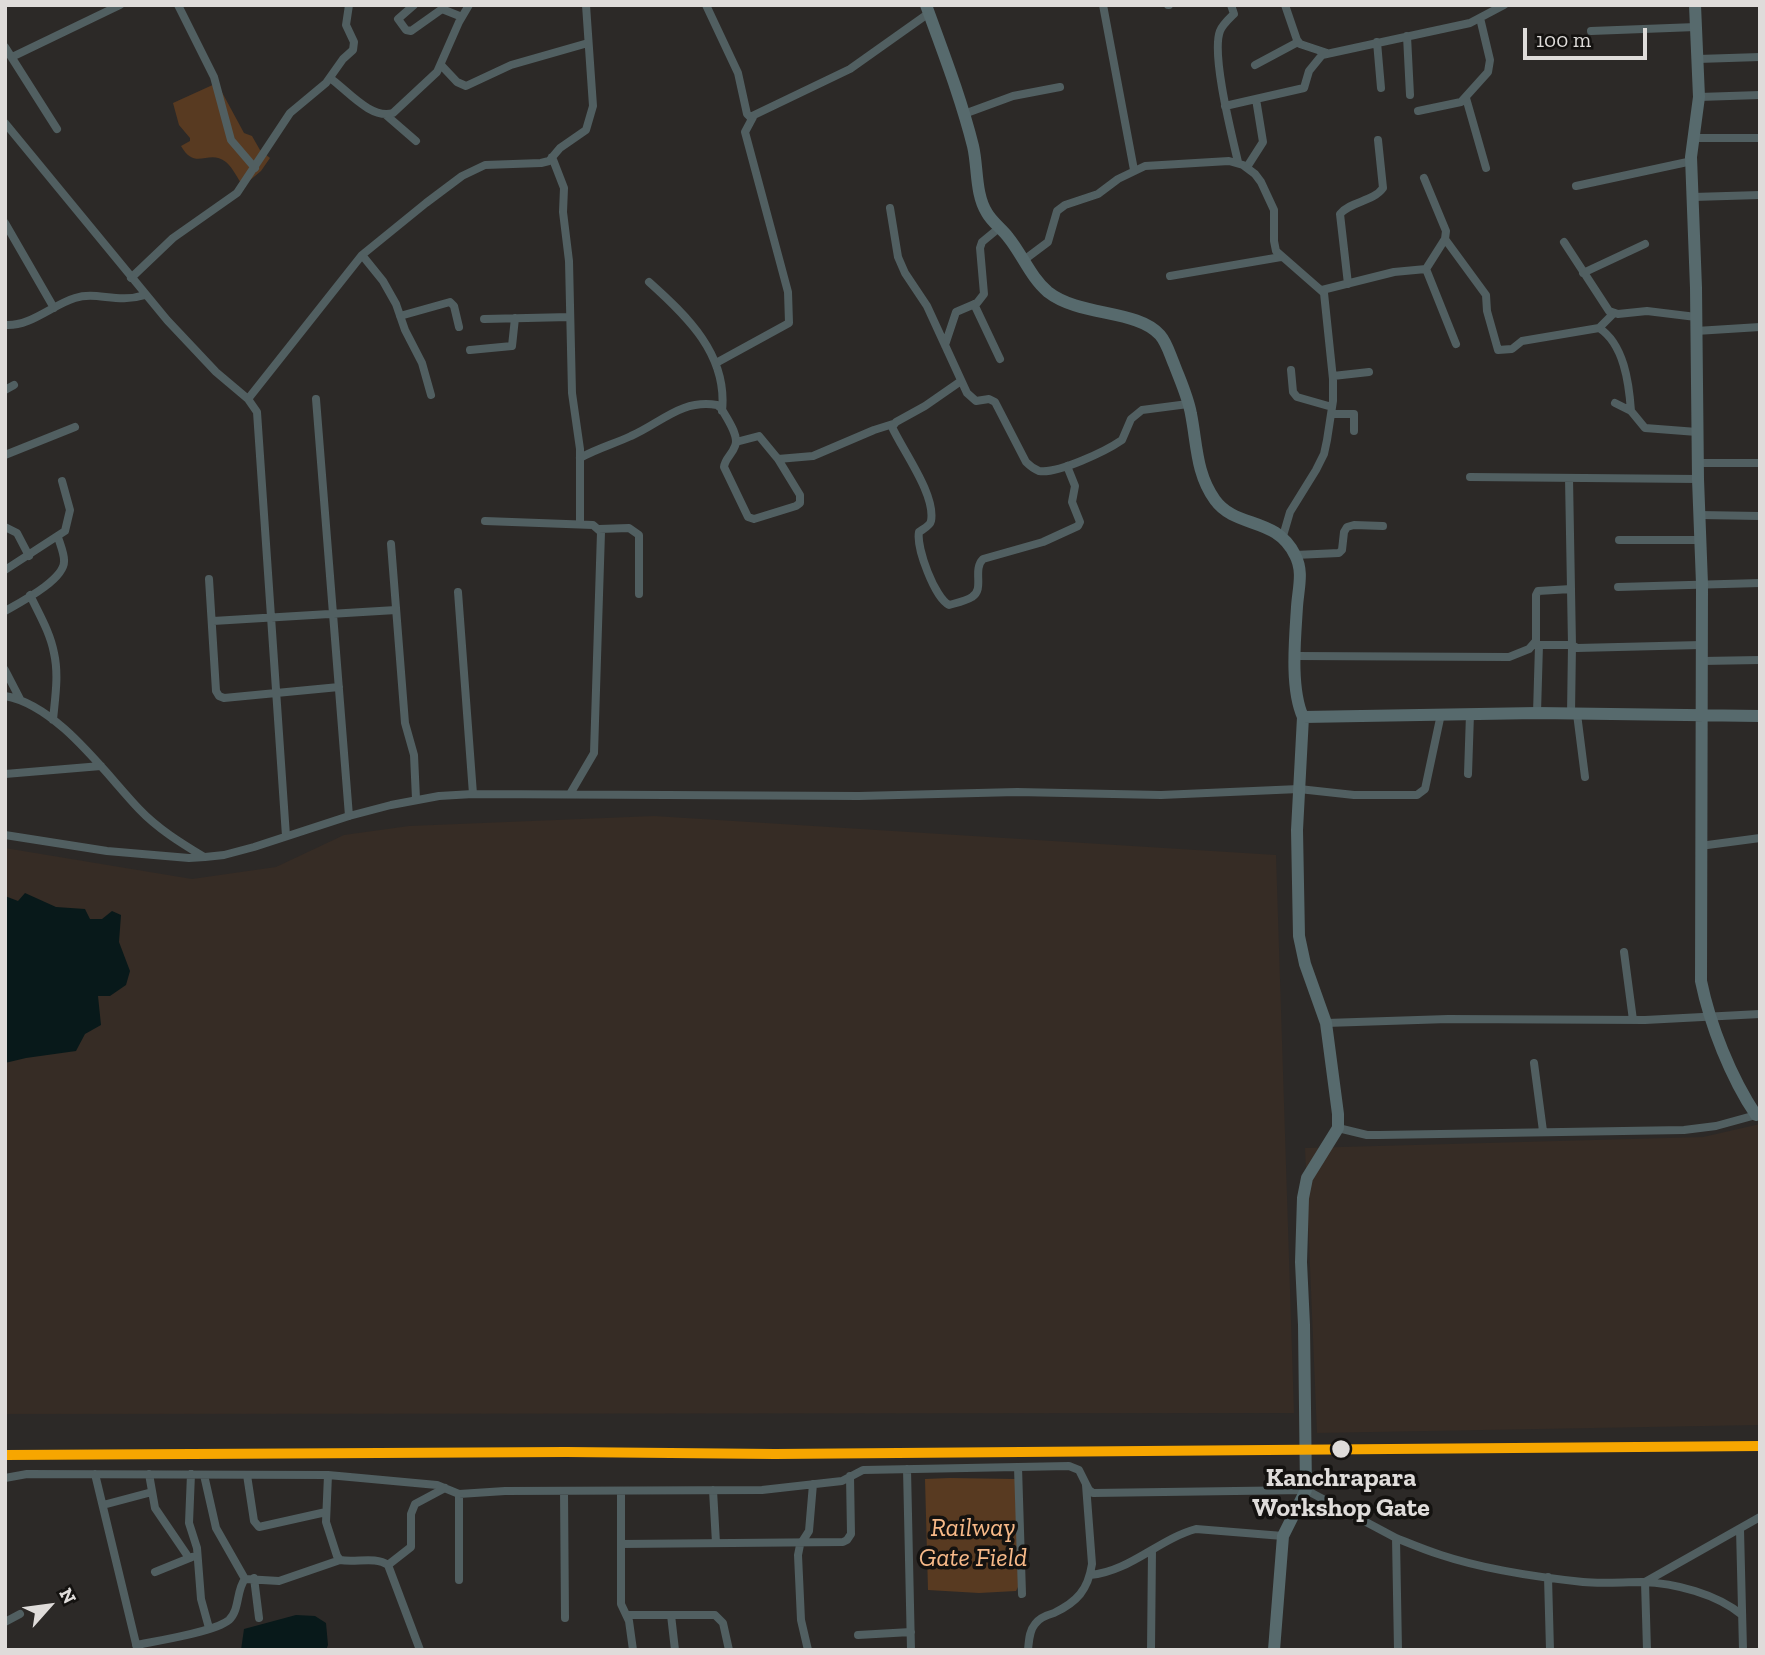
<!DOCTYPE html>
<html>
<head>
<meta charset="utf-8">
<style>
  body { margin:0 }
  #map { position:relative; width:1765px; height:1655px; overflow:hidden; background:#2c2927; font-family:"Zilla Slab",serif }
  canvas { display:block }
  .frame { position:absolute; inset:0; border:7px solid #dfdcda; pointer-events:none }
  .north { position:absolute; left:14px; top:1571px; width:70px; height:70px; -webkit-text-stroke:5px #141210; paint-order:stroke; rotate:62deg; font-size:19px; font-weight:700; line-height:28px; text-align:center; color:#dfdcda }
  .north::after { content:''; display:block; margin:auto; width:24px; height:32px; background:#dfdcda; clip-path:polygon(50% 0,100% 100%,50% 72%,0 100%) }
  .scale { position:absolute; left:1523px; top:28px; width:124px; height:32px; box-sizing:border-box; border:4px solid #dfdcda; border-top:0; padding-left:9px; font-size:21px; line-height:24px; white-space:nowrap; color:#dfdcda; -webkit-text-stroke:5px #141210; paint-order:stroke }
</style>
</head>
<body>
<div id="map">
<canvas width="1765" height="1655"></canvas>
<div class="frame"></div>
<div class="north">N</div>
<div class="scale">100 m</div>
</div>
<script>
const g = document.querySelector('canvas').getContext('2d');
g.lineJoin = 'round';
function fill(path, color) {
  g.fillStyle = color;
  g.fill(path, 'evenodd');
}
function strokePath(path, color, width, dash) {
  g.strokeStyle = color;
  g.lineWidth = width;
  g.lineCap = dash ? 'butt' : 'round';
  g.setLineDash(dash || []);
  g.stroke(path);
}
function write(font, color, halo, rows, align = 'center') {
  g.font = font + ' "Zilla Slab",serif';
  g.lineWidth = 7;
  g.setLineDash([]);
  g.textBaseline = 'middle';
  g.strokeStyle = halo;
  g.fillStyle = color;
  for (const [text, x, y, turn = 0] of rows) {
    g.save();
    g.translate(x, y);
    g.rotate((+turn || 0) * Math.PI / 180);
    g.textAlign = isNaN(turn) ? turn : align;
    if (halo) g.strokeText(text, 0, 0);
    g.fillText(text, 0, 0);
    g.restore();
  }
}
fill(new Path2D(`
  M654,816L1276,855L1294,1413L5,1414V848L192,879L276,867L344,835L409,826Z
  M1760,1124V1425L1317,1433L1305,1148L1703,1137Z`), '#362c25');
fill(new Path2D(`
  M217,83L244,133L252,136L260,150L270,158L261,171L243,186C238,179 233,168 226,162C208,148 196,172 181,146L190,141V138L179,125L173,103Z
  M950,1478L1015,1479L1019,1585L1016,1591L979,1593L928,1590L925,1479Z`), '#583a21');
fill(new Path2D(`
  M25,893L56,907L85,909L90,919H102L112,911L121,915L119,942L130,971L126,985L110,996H98L101,1025L85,1034L76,1051L26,1058L5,1063V896L18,901Z
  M296,1615L315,1616L326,1623L328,1645L326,1650H241L244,1629Z`), '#08191a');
strokePath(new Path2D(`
  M178,5L214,77L231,140L255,168
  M414,5L398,19L406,30L411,31L442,9L462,17
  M706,5L738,73L747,114L750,117L850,69L929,13
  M1103,5L1134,170
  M1168,5H1169
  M1231,5L1234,14C1229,19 1223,24 1220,31C1211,54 1232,136 1238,162
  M1285,5L1297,40L1300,44L1327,53
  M1591,31L1696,27
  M1407,36L1410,95
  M1377,42L1381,88
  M5,47L57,129
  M12,57L120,5
  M1698,59L1760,57
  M441,65L457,82L466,86L511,65L588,43
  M1255,65L1298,42
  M330,78C347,90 371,120 393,113L437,72L459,22L469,5
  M1699,97L1760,95
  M1466,98L1486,168
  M1225,106L1304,88L1309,71L1322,55L1470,23L1504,5
  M1418,111L1461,102L1488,72L1490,60L1480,18
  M964,114L1013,96L1060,87
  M386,115L416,141
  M5,123L167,320L216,372L248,399L257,412L286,836
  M1694,138H1760
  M552,157L564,188L563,212L569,261L572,393L580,449V524
  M1247,167L1263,142L1256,99
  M1424,178L1446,231L1445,239L1426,269
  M1576,186L1692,161
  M1693,197L1760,195
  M890,208L898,257L905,273L927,306L967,393L976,401L989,399L995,402L1026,462C1030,466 1034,469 1039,471C1058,474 1106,451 1122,440L1131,419L1142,410L1188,404
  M5,223L54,308
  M1445,239L1486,295L1487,311L1498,350L1512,349L1522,341L1599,328C1624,344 1629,383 1631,411
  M1564,242L1609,311L1618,314L1647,311L1696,317
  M362,255L383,281L396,304L405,330L422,363L431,395
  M1024,260L1048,242L1057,211L1065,205L1098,194L1118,179L1145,166L1229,161L1243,165L1255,174L1261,182L1274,210V241L1276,251L1324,293L1333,379V401L1327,440L1324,454L1316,470L1290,512L1283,536
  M1583,273L1645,244
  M1170,276L1281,257
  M131,278L173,238L237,193L290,113L326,83L343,59L353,50L354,42L346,25L349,5
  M649,282C687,316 728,355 722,411
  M1348,284L1340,214C1351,201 1373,202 1383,188L1378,140
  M1322,290L1394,272L1426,269L1456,344
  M974,304L1000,359
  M400,316L450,302L454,306L459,327
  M484,319L570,317
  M5,325C30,327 52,305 75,298C97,291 117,304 145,295
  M1599,328L1613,314
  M1696,331L1760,327
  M945,345L956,312L977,303L984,294L980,248L982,242L999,228
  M470,350L512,346L515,318
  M716,363L789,323L788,292L745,132L753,117
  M1291,370L1293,392L1297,397L1332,407
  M1333,376L1369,372
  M961,381L925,406L896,422L892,427C903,451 936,495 931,521C930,526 923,529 919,532C916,548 935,598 949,605C956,603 966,601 972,597C985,589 972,570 983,559L1043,542L1078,526L1080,522L1072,502L1075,486L1067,466
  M5,390L14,385
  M248,399L362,255L426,203L462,176L485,165L541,163L549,161L560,148L586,130L593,106L586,5
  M316,399L349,816
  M1615,403L1631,411L1645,428L1697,432
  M1331,414H1354V431
  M736,442L759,436L778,459L813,456L874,430L893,424
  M5,455L75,427
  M580,458C598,448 614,444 631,436C661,423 681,399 717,405L721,408C726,417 740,436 735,446C732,455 725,458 724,467L748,517L754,519L796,506L800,503V495L778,459
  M1698,463H1760
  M1470,477L1698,479
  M1569,478L1572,645L1577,648L1701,645
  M1699,515L1760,516
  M485,521L593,525L601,532L594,753L570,794
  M5,527L17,533L29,556
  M599,529L629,528L639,535V594
  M1619,540H1700
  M391,544L405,723L414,755L416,799
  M1295,555L1339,553L1342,550L1344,532L1347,527L1354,525L1383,526
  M5,570L65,531L70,510L62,481
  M209,579L216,691L219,696L224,698L339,687
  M1618,587L1760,583
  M458,592L473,794
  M30,595C39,614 50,632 54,653C59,675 55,698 53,720
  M5,611C21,602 66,579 64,560C64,553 60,544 58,537
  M213,621L396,610
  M1534,645H1572L1571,714
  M1296,656L1509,657L1529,649L1536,641V595L1538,591L1571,589
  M1702,661L1760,660
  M5,670L20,699
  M5,696C57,705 104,772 139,809C158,829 181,843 204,857
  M1537,713L1539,645
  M1577,714L1585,777
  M5,774L101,766
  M1468,774L1470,714
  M5,835L107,851L189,858L205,857L224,855L254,847L349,816L391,805L439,796L473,794L859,796L1017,792L1161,795L1299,789L1354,795H1417L1425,789L1441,714
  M1700,846L1760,838
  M1624,952L1633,1020
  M1326,1023L1448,1019L1645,1020L1760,1014
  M1534,1063L1543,1131
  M1338,1128L1367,1135H1379L1684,1130L1716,1126L1756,1115
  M1018,1467L1022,1594
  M907,1469L911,1650
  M95,1474L137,1648
  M149,1474L155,1508L189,1558
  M191,1474L189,1523L197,1548L201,1599L209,1628
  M204,1475L216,1528L245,1579
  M247,1475L254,1521L259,1527L326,1512
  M328,1475L326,1522L337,1556L340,1560C356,1563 375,1556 388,1565L420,1650
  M5,1478L27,1474L328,1475L437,1485L459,1494L505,1491L762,1490L842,1481L863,1470L1069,1466L1079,1470L1089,1490L1093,1493L1306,1490L1396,1538L1398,1650
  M713,1490L716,1543
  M564,1491L565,1618
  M621,1491V1604L629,1621L633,1650
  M103,1505L152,1492
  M1740,1529L1743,1650
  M1396,1538C1411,1544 1425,1550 1441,1555C1486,1570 1536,1577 1583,1582C1602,1584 1623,1582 1642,1582C1675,1583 1717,1594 1742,1615
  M621,1544L843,1542L847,1540L851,1534L850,1476
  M388,1565L411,1547V1514L415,1504L445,1488
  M155,1572L192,1557
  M1090,1575C1129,1572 1159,1539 1196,1529L1283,1536
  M1548,1577L1550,1650
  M254,1578L259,1618
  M459,1580V1494
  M627,1615H715L723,1623L729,1650
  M671,1615L675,1650
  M5,1622L20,1614
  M858,1635L911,1632
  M136,1645C156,1641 215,1632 229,1620C240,1610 236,1590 245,1579L279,1581L340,1560
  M808,1650L801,1620L798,1555L800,1545L809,1531L813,1484
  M1028,1650C1029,1641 1029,1631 1035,1624C1039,1618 1047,1615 1054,1613C1077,1602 1088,1590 1092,1564L1086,1485
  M1151,1650L1152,1550
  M1647,1650L1645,1582L1760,1517`), '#515f61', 8);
strokePath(new Path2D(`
  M926,5C943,52 961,98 973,146C978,167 975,194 987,213C992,222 1002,229 1008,237C1022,254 1031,278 1048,292C1080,317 1137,309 1160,335C1167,343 1170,355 1174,364C1180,380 1188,397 1191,414C1197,444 1196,474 1215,500C1236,529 1276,516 1295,555C1304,572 1298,589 1297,607C1295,639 1290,688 1303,717
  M1695,5L1699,97L1691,157L1696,288L1698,479L1702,584L1701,981C1710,1025 1731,1078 1756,1115L1760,1114
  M1274,1650L1283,1536L1306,1490L1304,1325L1301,1262L1303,1198L1307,1178L1338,1128V1114L1326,1023L1305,964L1299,936L1297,830L1303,717L1537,713L1760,716`), '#576a6d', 12);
strokePath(new Path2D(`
  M5,1455L566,1452L775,1454L1760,1446`), '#f7a600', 10);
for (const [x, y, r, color] of [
  [1341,1449,10,"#dfdcda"]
]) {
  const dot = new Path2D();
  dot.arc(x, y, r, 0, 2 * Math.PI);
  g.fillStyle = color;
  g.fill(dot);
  strokePath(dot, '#141210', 2.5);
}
write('bold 26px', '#dfdcda', '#141210', [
  ["Kanchrapara",1341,1479],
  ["Workshop Gate",1341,1509]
]);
write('italic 26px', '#f7b988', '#141210', [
  ["Railway",973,1529],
  ["Gate Field",973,1559]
]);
</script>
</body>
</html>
